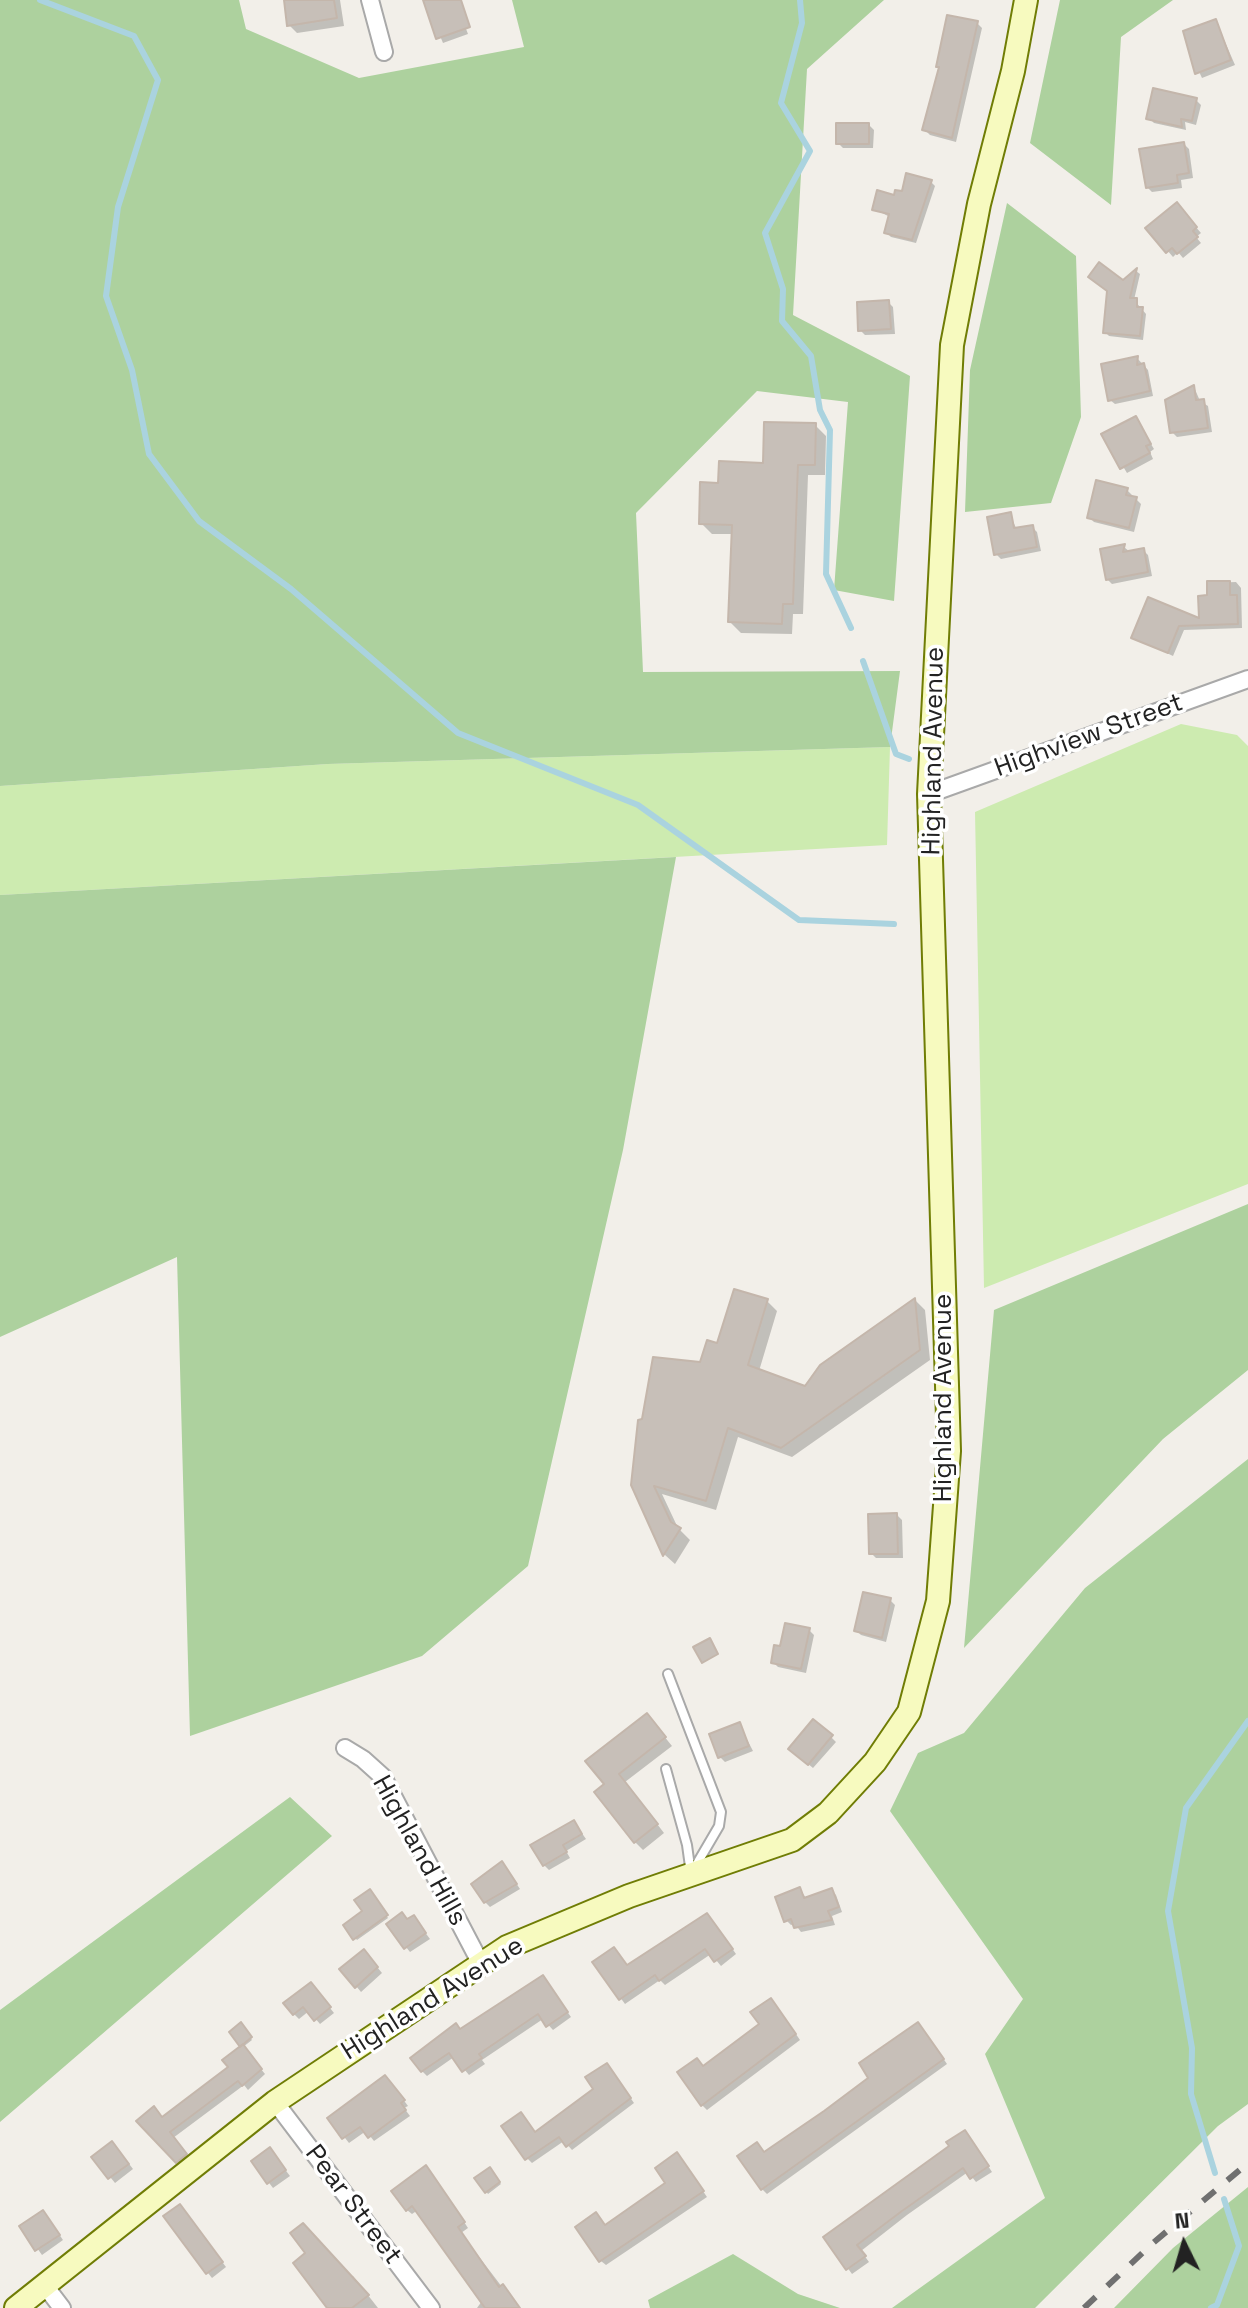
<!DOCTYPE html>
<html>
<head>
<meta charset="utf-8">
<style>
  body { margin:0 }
  #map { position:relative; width:1248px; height:2308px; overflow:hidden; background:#f2efe9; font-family:"Space Grotesk",sans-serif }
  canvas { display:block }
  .north { position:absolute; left:1144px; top:2204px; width:80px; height:80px; -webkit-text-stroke:6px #fff; paint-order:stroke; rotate:355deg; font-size:22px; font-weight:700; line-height:32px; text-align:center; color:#222 }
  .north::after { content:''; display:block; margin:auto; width:28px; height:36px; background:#222; clip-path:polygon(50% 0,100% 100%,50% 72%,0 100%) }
</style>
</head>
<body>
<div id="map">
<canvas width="1248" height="2308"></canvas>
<div class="north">N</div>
</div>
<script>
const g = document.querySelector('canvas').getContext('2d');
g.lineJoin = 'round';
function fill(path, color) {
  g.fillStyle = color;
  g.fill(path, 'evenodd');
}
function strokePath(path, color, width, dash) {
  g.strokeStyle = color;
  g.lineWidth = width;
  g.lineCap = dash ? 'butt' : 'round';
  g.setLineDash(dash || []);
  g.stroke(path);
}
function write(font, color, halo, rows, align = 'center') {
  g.font = font + ' "Space Grotesk",sans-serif';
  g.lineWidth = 7;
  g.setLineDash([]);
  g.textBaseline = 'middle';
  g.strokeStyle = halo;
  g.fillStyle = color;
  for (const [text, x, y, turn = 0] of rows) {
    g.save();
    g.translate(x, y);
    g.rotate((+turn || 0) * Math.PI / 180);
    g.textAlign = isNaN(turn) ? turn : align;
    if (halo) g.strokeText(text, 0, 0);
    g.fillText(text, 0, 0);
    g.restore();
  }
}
fill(new Path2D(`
  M1181,724L1237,735L1248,746V1184L984,1288L975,812Z
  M890,747L887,845L0,895V786L328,764Z`), '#cdebb0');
fill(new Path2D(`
  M0,0H239L246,29L359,78L524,47L512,0H884L807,69L793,315L910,376L894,601L834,590L848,402L757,391L636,513L643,672L900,671L890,747L328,764L0,786Z
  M1060,0H1173L1121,37L1111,205L1030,143Z
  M1007,203L1076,256L1081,417L1051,503L965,512L970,370Z
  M676,857L623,1150L528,1566L422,1656L190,1736L177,1257L0,1337V895Z
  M1248,1204V1370L1163,1439L964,1648L994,1310Z
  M1248,1459V2104L1218,2126L1035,2308H892L1045,2198L985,2054L1023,1999L890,1811L918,1753L964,1733L1085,1588Z
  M290,1797L332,1836L0,2122V2010Z
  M1248,2187V2308H1114L1173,2248Z
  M733,2254L798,2294L840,2308H650L648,2300Z`), '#add19e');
fill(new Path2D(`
  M286,0H340L344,26L297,33L289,25Z
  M425,0H455L468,34L443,43Z
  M1216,21L1235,65L1202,78L1186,44Z
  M977,23L982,28L956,142L930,135L925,130Z
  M1196,100L1201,105L1196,125L1185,122L1186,130L1154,123L1149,118Z
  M869,125L874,130L873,148H843L838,143Z
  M1184,144L1189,149L1193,178L1181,180L1182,188L1152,192L1147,187Z
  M931,182L935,186L916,243L891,237L886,232L890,217L874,209Z
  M1181,210L1201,233L1196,237L1201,243L1183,258L1178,252L1173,257L1148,228Z
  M1136,271L1140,274L1134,300L1146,314L1143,340L1109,336L1105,332L1123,282Z
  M888,302L893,307L895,334L865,335L860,330Z
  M1137,358L1148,370L1153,396L1115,404L1110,400Z
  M1194,387L1200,401L1208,406L1212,432L1177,437L1172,432Z
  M1135,418L1154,449L1150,452L1153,459L1127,473L1104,435Z
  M815,425L826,436L825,475H808L803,614H793L792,634L741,633L730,622L733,534H712L701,523L720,485L765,465Z
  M1127,490L1141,504L1134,532L1094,522L1089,517Z
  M1010,515L1017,530L1032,527L1037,532L1041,551L1001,559L996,554Z
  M1124,547L1130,552L1143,550L1148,555L1152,576L1112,584L1107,579L1102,550Z
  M1236,582L1241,588L1242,628L1184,630L1173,656L1133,637L1149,599L1201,621L1209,597V583Z
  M915,1300L925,1310L930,1360L792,1457L738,1437L716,1510L662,1494L678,1528L690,1540L675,1564L665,1555L633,1485L643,1421L767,1301L777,1311L759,1371L806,1388Z
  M897,1515L902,1520L903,1558H876L871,1553Z
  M890,1600L895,1605L886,1642L861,1635L856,1630Z
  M809,1630L814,1635L806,1673L778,1667L773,1662L782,1648Z
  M647,1715L672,1746L625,1782L664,1833L643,1850L635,1842L606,1784Z
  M739,1724L753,1751L725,1762L720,1757Z
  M831,1737L836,1742L813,1768L796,1754Z
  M574,1822L586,1839L566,1851L570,1858L549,1870L544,1865Z
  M506,1868L520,1889L490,1907L485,1902Z
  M800,1890L807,1899L831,1890L836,1895L842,1912L832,1916L835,1925L801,1932L795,1924L791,1925L786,1920Z
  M371,1894L388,1918L357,1940L345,1926L364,1912Z
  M712,1920L736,1954L721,1966L711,1954L665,1985L660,1980L625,2004L595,1963L628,1967Z
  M408,1921L418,1923L430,1939L410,1952L406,1947Z
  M369,1957L382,1973L361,1992L342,1969Z
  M547,1983L571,2017L553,2030L543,2019L482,2060L485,2064L469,2075L454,2057L427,2076L422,2071L461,2031Z
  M315,1989L334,2013L320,2024L309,2011L299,2019L294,2014Z
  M776,2005L800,2040L707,2110L702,2105L703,2068L762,2025Z
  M241,2025L252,2040L243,2047L265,2074L248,2090L244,2085L173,2138L191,2160L182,2166L139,2121L162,2119L230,2067L243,2047Z
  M923,2029L947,2064L767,2194L762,2189L765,2154L871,2078Z
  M611,2070L634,2103L572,2150L564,2141L532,2163L527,2158L521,2114L536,2134L596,2090Z
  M390,2082L408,2106L404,2108L410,2116L374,2141L366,2131L349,2143L330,2119Z
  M970,2138L992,2172L976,2182L968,2172L907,2215L861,2251L869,2262L852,2274L826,2238Z
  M117,2148L133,2169L115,2183L94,2157Z
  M274,2155L290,2176L273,2188L253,2162Z
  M682,2160L707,2197L606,2265L601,2261L606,2227L668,2184Z
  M489,2170L501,2184L488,2194L477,2179Z
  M431,2172L468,2228L461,2233L518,2308H477L482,2301L418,2210L412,2214L407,2210Z
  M184,2211L226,2267L212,2278L208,2273Z
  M48,2218L63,2240L42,2255L22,2227Z
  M308,2254L349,2279L353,2276L378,2308H330Z`), '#0003');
strokePath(new Path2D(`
  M40,0L134,36L158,80L118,207L106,296L132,370L149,454L199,521L291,589L458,733L638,805L799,920L894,924
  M800,0L802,23L781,103L810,151L765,233L783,289L782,321L811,356L820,410L830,430L826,574L851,628
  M863,661L896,754L909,759
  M1215,2173L1191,2094L1192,2048L1168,1911L1186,1808L1248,1721
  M1211,2308L1217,2305L1239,2246L1224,2199`), '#aad3df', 6);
const building = new Path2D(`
  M284,0H334L337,18L287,26Z
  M423,0H461L470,27L436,39Z
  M947,15L978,21L952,138L922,130L939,67H936Z
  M1216,19L1231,60L1195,74L1183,31Z
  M1153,88L1197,98L1192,121L1181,119L1182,127L1146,119Z
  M836,123H869V144H836Z
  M1184,142L1189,173L1177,175L1178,183L1146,188L1139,149Z
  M906,173L932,180L912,240L884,233L889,214L872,210L877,190L894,195L895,190L902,191Z
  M1177,202L1197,227L1193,231L1198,237L1177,254L1172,248L1166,253L1145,228Z
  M1099,262L1123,280L1137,268L1130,298H1137V307H1143L1140,336L1103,333L1107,291L1088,277Z
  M889,300L891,329L858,331L857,302Z
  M1138,356L1137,365L1144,363L1150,391L1108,401L1101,364Z
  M1194,385L1196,400L1204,399L1208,428L1170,433L1165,400Z
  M1136,416L1151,444L1146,446L1150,453L1120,469L1101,434Z
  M764,422L816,423L815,465H798L793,604H783L782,624L728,622L732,525L699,524L700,482L718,483L719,461L763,463Z
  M1096,480L1128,488L1126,495L1137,497L1129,528L1087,518Z
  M1011,512L1014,528L1033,525L1037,547L994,555L987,517Z
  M1125,544L1123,552L1144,548L1148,572L1106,580L1100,549Z
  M1207,581H1230V595H1237L1238,624L1179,626L1168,653L1131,638L1148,597L1199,618L1198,596L1207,595Z
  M734,1289L768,1299L748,1365L805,1386L820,1365L915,1298L920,1350L781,1448L728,1428L706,1501L654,1486L671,1522L681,1528L663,1556L631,1485L638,1420L642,1419L653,1357L700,1362L707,1340L717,1343Z
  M897,1513L898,1554H869L868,1514Z
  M863,1592L891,1598L882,1638L854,1631Z
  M785,1623L810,1628L801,1669L771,1663L774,1645L780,1646Z
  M710,1638L718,1654L702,1663L693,1647Z
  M647,1713L666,1737L619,1774L658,1824L634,1843L594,1792L604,1784L585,1761Z
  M813,1719L833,1735L808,1765L788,1749Z
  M740,1722L749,1746L718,1758L709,1734Z
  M574,1820L582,1834L563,1845L567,1852L543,1866L530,1845Z
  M502,1861L517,1884L484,1903L471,1884Z
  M800,1887L804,1898L832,1888L839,1907L828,1911L832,1920L794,1928L791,1919L784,1922L775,1897Z
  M370,1889L388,1915L353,1940L343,1925L362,1911L354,1900Z
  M402,1912L407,1919L414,1915L426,1933L404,1949L386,1924Z
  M707,1913L733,1949L714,1962L705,1949L659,1981L655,1975L619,2000L592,1962L614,1947L627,1965Z
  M364,1949L378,1967L355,1988L339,1969Z
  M543,1975L568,2012L546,2027L538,2014L479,2054L482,2058L462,2072L449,2053L421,2072L410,2058L456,2023L460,2029Z
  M311,1982L331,2007L314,2021L303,2007L293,2015L283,2003Z
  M771,1998L796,2034L701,2106L677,2072L697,2058L703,2066L759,2024L750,2012Z
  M241,2022L252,2037L240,2047L229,2032Z
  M918,2022L944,2059L761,2190L737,2156L757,2142L764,2152L824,2111L868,2078L859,2063Z
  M243,2044L262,2069L242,2086L238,2081L170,2132L187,2154L176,2163L136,2121L154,2106L162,2117L228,2067L222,2060Z
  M607,2063L631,2098L566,2147L559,2137L525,2160L501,2126L521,2112L535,2132L593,2089L585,2077Z
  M385,2075L405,2100L401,2103L406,2110L368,2138L360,2127L342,2139L327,2118Z
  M965,2130L989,2166L970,2179L963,2168L902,2211L857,2245L866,2256L846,2270L823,2237L949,2146L946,2142Z
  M112,2141L129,2164L108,2179L91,2157Z
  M270,2147L286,2170L267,2184L251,2161Z
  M677,2152L704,2191L599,2262L575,2227L596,2212L605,2225L665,2183L655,2168Z
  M426,2165L465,2222L458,2227L499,2287L503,2284L520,2308H485L412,2206L406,2211L391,2191Z
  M490,2167L500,2182L485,2193L474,2178Z
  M180,2204L223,2262L206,2274L163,2216Z
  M43,2210L60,2235L35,2251L19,2226Z
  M303,2223L369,2295L352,2308H327L293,2263L305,2253L290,2233Z`);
fill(building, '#c7bfb8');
strokePath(building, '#c4b6ab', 2);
const service = new Path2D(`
  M668,1674L721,1812L719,1826L695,1867
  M666,1769L687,1845L691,1874`);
const minor = new Path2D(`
  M370,0L384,52
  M929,794L1248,679
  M345,1748L363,1759L383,1777L481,1964
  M275,2102L431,2308
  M46,2287L62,2308`);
const secondary = new Path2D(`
  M16,2308L275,2102L507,1947L629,1896L792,1840L828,1813L875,1762L909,1712L938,1601L949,1451L929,794L952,345L979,204L1013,71L1026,0`);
strokePath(service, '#a9a9a9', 12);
strokePath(minor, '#a9a9a9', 20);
strokePath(secondary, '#707d05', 26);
strokePath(service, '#fff', 8);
strokePath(minor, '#fff', 16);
strokePath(secondary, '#f7fabf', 22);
strokePath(new Path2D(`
  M1084,2308L1153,2243L1248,2163`), '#707070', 6, [16, 16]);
write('26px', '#222', '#fff', [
  ["Highview Street",1089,736,-20],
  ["Highland Avenue",934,751,-89],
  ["Highland Avenue",944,1398,-90],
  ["Highland Hills",419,1851,61],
  ["Highland Avenue",433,1999,-32],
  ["Pear Street",353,2205,53]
]);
</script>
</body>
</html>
